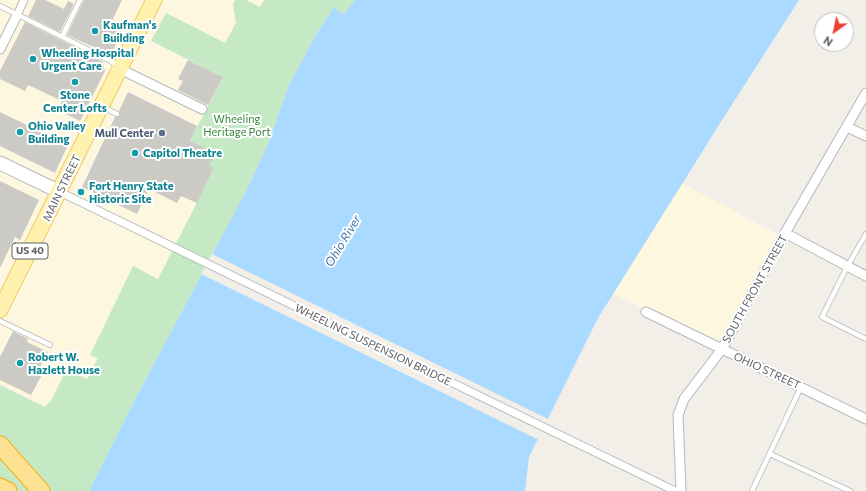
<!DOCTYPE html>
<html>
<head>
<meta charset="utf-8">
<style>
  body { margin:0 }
  #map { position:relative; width:866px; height:491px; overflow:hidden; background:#f1efe8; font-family:Commissioner,sans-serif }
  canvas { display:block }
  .north { position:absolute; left:814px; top:12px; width:40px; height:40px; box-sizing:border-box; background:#fff; border:1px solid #bfc1c3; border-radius:50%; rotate:213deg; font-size:11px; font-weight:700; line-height:16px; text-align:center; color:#5f6368 }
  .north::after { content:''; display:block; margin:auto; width:14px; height:18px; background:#ea4335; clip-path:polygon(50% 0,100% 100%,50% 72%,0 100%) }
</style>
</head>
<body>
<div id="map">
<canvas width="866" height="491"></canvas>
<div class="north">N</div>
</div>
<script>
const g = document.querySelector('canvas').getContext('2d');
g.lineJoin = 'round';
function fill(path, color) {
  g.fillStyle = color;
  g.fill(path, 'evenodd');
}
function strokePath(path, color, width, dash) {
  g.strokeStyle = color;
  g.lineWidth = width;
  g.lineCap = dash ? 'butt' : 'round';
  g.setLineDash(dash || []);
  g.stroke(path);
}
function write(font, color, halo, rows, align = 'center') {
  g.font = font + ' Commissioner,sans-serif';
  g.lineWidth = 4;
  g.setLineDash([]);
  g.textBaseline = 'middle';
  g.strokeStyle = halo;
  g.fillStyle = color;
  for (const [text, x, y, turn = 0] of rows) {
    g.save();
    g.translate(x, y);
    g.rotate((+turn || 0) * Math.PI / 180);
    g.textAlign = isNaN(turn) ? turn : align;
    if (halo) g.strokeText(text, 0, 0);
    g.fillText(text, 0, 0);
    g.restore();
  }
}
fill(new Path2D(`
  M0,0H264L190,140L216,153L210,166L214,168L170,257L158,279L149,275L90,355L98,358L87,379L66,370L52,399L45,407L0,385Z
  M682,183L783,237L722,349L613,294Z`), '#fef7e0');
fill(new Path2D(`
  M235,0H246L260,7L264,0H355L343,15L334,7L317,33L289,85L268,144L247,189L138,394L89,491H0V385L45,407L52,399L66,370L87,379L98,358L90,355L133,266L158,279L214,169L209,166L215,153L190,141L223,77L151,41L166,13L225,43L236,23L233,4Z`), '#c5e8c5');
fill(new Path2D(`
  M355,0H799L724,117L598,318L529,457L525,491H89L138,394L247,189L268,144L289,85L317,33L334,7L343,15Z`), '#aadaff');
fill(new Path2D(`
  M212,254L550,420L539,440L201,274Z`), '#f1efe8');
fill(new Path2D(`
  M36,0H45L64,9L68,1L74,4L60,32L28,16Z
  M84,0H122L111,23L123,29L111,55L67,35Z
  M25,22L102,61L105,71L80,121L58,110L62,101L28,85L25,91L0,79V71Z
  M188,60L223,77L208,105L178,90L183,81L178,79Z
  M128,92L197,126L190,141L216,153L209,166L214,168L197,203L181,196L177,203L149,189L137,214L82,187L115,117L120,115L119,111Z
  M0,112L68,145L55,173L0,146Z
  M0,181L39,200L20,240L15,237L0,268Z
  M13,331L28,339L27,342L48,352L40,367L45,369L31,395L0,380V357Z`), '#cccac5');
const service = new Path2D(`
  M0,6L111,61L118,67
  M62,37L80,0
  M103,107L117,114
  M866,234L847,267L822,317L866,339
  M0,321L50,345
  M770,454L850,491
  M752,491L801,387`);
const pedestrian = new Path2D(`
  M17,15L24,0
  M60,192L675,491`);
const minor = new Path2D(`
  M0,49L17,15
  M120,69L202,109
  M847,127L866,136
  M785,233L866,276
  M646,312L866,419
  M681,491L678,415L684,399L722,349L785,233L866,93`);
const secondary = new Path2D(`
  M0,163L60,192`);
const primary = new Path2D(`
  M0,310L154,0`);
const motorway = new Path2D(`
  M0,445L41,491
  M0,487L8,491`);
strokePath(service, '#b5b8bc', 6);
strokePath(pedestrian, '#b5b8bc', 9);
strokePath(minor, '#b5b8bc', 11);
strokePath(secondary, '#b6babf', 15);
strokePath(primary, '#f2c960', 17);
strokePath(motorway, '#f9ab00', 19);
strokePath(service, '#fff', 4.5);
strokePath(pedestrian, '#fff', 7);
strokePath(minor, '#fff', 9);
strokePath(secondary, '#fff', 13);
strokePath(primary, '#fff2af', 15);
strokePath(motorway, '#fde293', 17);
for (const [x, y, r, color] of [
  [95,31,4,"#0f9aa8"],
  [33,59,4,"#0f9aa8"],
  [75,82,4,"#0f9aa8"],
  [20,132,4,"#0f9aa8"],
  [162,133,4,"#5c6f8a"],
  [135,153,4,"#0f9aa8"],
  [81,192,4,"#0f9aa8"],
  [20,363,4,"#0f9aa8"]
]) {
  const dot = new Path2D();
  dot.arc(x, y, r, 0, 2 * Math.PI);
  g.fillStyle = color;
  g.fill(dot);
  strokePath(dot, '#fff', 1.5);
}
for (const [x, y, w] of [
  [30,251,36]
]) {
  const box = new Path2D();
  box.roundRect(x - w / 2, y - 8, w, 16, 3);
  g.fillStyle = '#fff';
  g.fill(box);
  strokePath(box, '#5f6368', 1);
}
write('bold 10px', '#5f6368', null, [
  ["US 40",30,251]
]);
write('bold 11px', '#0d838f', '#fff', [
  ["Kaufman's",103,25],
  ["Building",103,38],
  ["Wheeling Hospital",41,53],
  ["Urgent Care",41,66],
  ["Stone",75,95,"center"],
  ["Center Lofts",75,108,"center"],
  ["Ohio Valley",28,126],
  ["Building",28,139],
  ["Capitol Theatre",143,153],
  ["Fort Henry State",89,186],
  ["Historic Site",89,199],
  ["Robert W.",28,357],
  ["Hazlett House",28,370]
], 'left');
write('11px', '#348238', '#fff', [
  ["Wheeling",237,119],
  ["Heritage Port",237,132]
]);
write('bold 11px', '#4e5e75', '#fff', [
  ["Mull Center",154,133]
], 'right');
write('11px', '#5f6368', '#fff', [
  ["MAIN STREET",62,188,-64],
  ["SOUTH FRONT STREET",755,289,-61],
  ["WHEELING SUSPENSION BRIDGE",373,345,26],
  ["OHIO STREET",767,371,25]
]);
write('italic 12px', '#4174aa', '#fff', [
  ["Ohio River",343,241,-59]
]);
</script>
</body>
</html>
